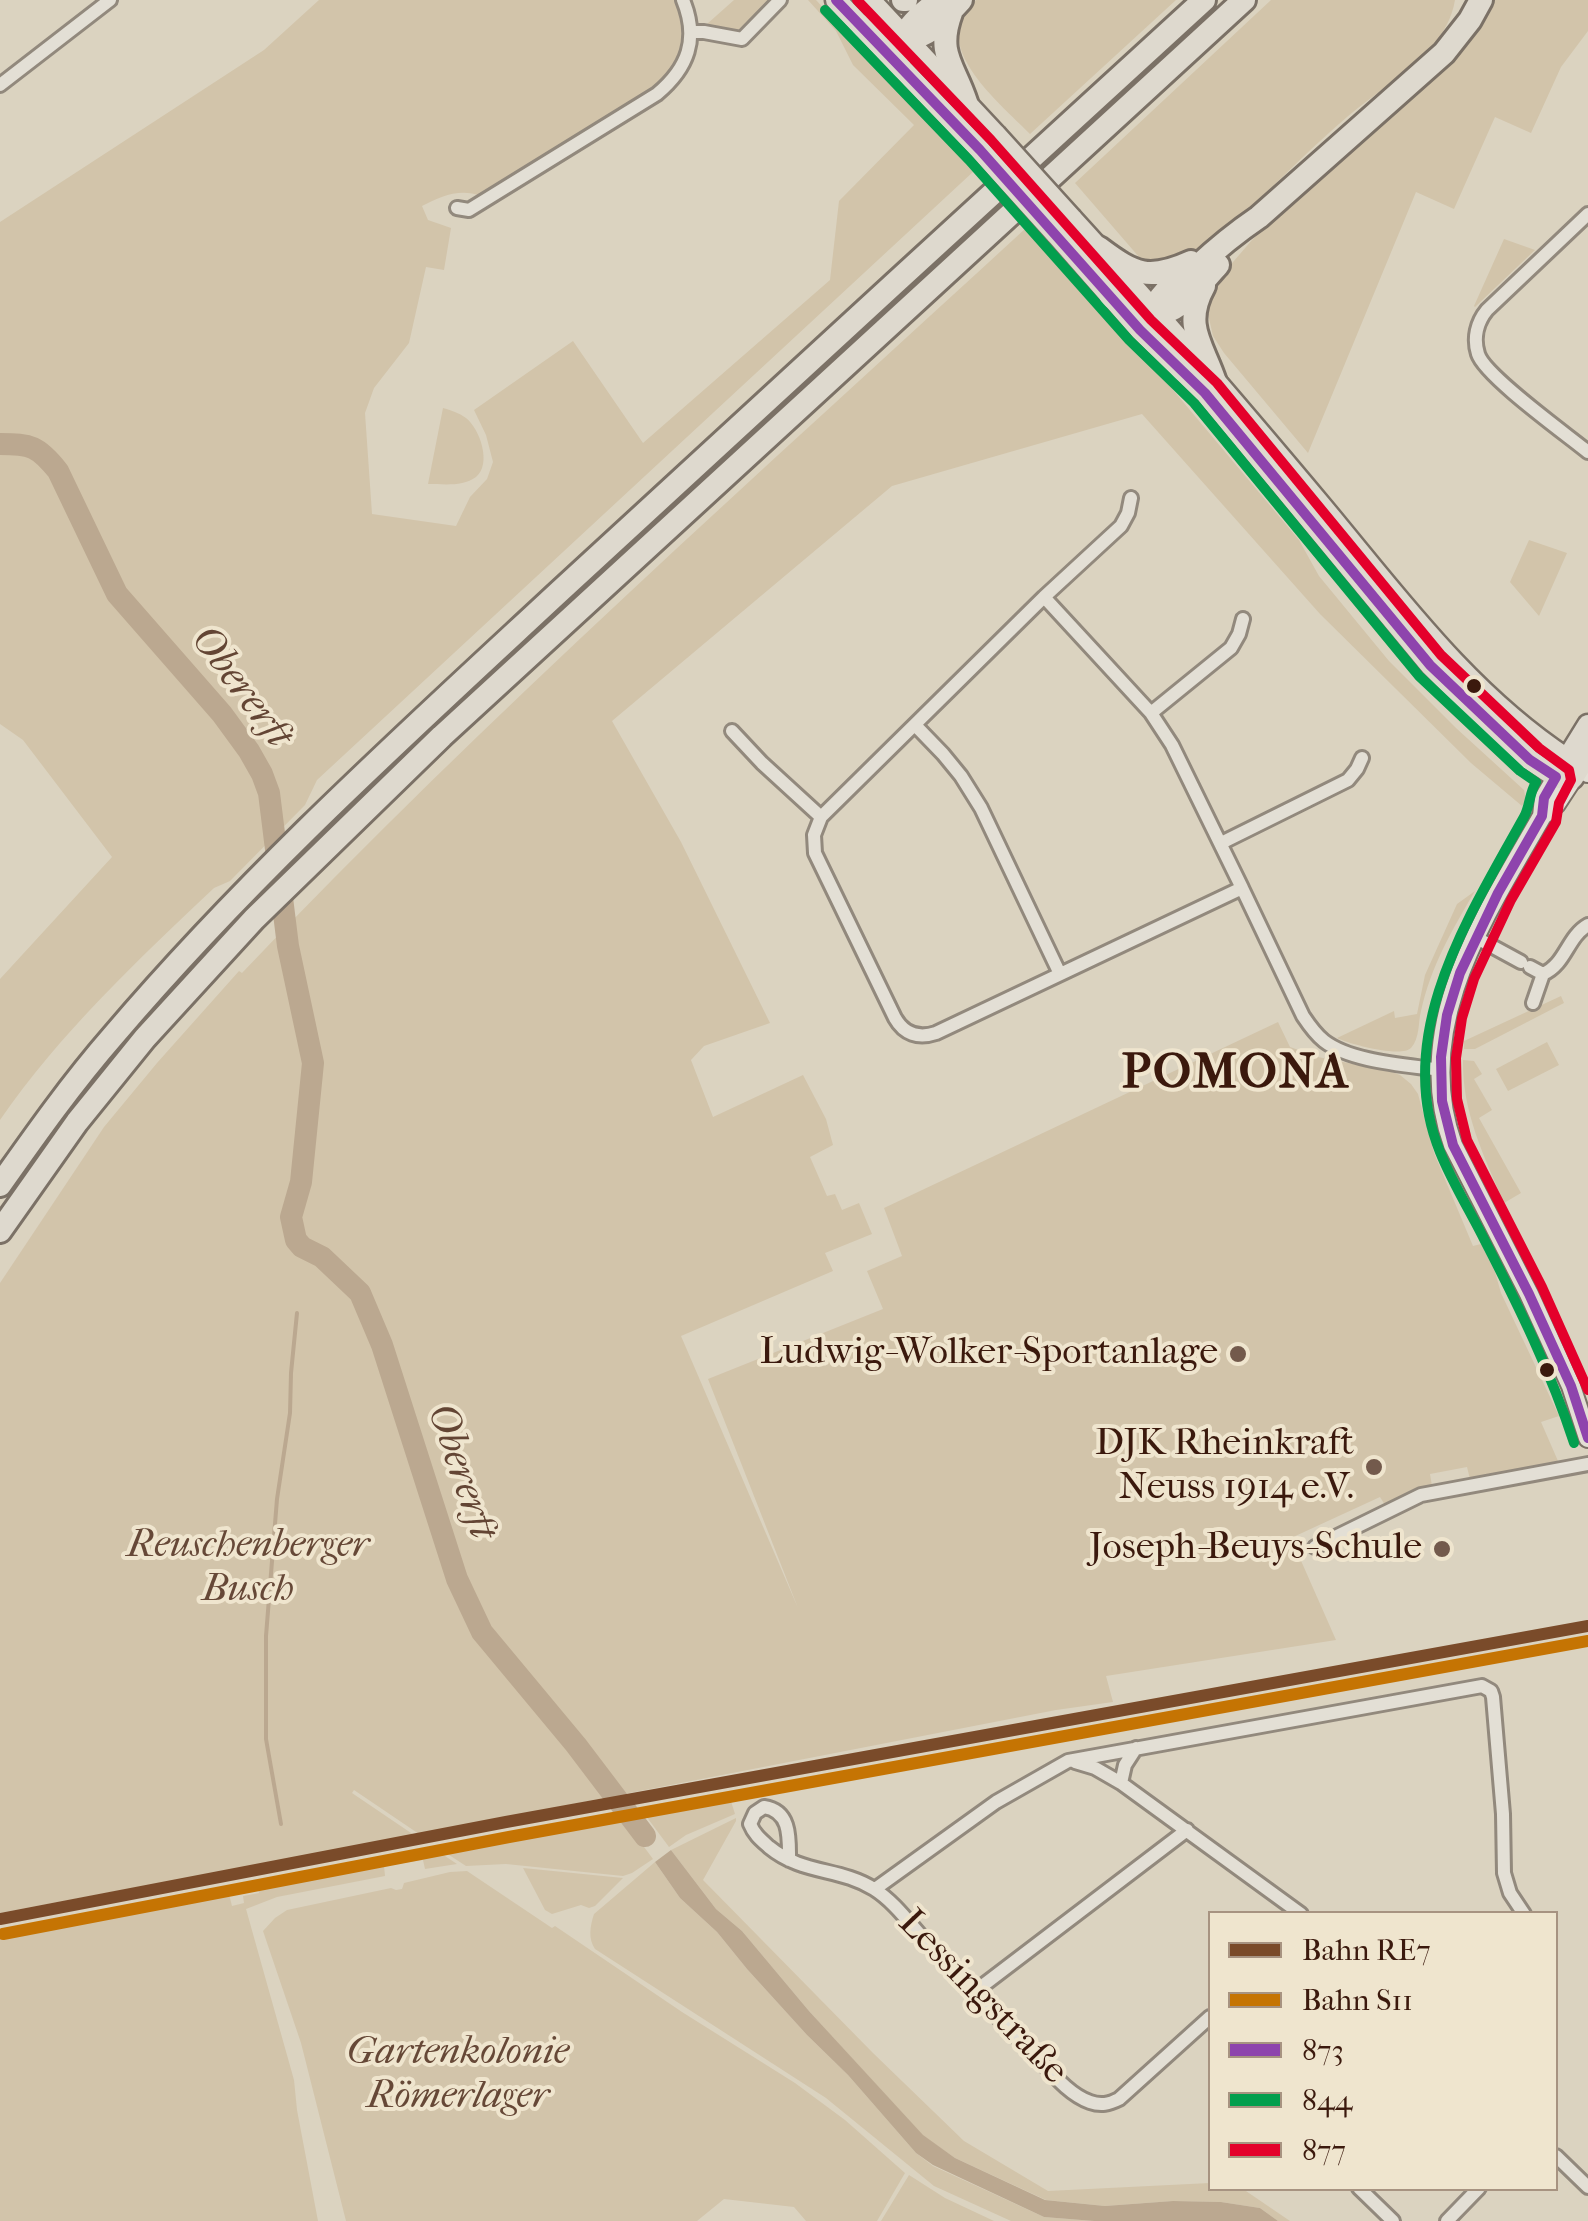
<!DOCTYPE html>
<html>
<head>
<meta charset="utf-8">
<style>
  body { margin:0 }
  #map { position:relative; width:1588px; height:2221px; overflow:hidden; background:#dbd3c0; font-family:"IM FELL French Canon",serif }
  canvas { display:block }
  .legend { position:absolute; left:1208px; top:1911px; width:350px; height:280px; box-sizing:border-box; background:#efe5ce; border:2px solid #a79381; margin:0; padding:12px 18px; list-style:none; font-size:30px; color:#3b190d }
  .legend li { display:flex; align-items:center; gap:20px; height:50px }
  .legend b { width:50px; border:2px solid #a79381 }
</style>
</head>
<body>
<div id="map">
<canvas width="1588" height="2221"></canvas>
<ul class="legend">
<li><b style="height:12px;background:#7a4b2a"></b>Bahn RE7</li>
<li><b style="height:12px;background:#c57403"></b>Bahn S11</li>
<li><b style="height:12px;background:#8e44ad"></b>873</li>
<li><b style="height:12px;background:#039f4e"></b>844</li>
<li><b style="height:12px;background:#e4002b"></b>877</li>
</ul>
</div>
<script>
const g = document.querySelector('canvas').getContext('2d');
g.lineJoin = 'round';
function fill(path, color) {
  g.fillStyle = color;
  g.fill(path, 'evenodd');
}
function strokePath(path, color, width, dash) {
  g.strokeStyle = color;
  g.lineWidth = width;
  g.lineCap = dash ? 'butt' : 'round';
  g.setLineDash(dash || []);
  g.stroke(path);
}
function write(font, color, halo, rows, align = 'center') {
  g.font = font + ' "IM FELL French Canon",serif';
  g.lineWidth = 8;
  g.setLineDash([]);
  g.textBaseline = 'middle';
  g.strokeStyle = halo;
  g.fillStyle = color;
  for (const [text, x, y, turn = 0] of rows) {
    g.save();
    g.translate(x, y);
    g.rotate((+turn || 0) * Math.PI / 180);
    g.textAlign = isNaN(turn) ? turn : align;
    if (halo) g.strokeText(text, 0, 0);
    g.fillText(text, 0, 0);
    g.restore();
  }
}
fill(new Path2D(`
  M319,0H678C693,39 684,58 658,87L481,196C460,188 441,196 422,206L428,220L451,228L444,270L426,267L409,343L374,388L365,413L372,514L456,526L470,497L487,479L493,462L486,435L474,410L573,341L643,443L830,280L839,201L914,125L853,65L836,31L808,0H816L974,171L317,780L305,805L230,881L214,888C136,962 61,1032 0,1120V979L112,857L23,740L0,724V222L264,50Z
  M734,0H771L758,18L739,35L707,24Z
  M976,0H1176L1030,134C1006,109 945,60 961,20C964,13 971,6 976,0Z
  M1271,0H1455C1452,18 1443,34 1431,48C1406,75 1375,93 1347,117C1314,145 1283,177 1251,207C1231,225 1209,248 1184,259C1170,264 1152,265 1139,257L1075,183Z
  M1492,0H1588V31L1561,67L1531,133L1495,117L1454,209L1416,192L1308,453L1224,353L1213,336L1208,314L1210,298L1221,276L1252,240L1456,51Z
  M1026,228L1163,378L1299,540L1319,576L1389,661L1456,728L1524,790L1526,800L1522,806L1471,763L1320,614L1142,414L892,486L612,721L681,842L770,1023L704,1046L691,1060L713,1117L803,1075L826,1119L833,1145L810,1157L827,1196L835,1194L842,1210L859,1203L872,1234L825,1253L833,1271L681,1336L798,1608L708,1379L883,1309L867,1271L902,1256L884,1208L1278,1022L1290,1047L1318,1057L1389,1071L1400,1075L1411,1084L1418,1094L1434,1153L1473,1246L1481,1244L1495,1272L1501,1293L1559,1416L1541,1422L1558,1461L1470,1479L1467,1467L1430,1474L1432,1486L1385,1505L1380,1497L1291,1538L1336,1640L1106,1676L1113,1702L1056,1710L419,1834L354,1790L352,1793L414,1835L0,1913V1283L104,1127L157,1063L239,971L242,973C490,712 761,472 1026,228Z
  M1504,239L1535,250L1475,307L1474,306Z
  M443,408C451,410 459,413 466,418C480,429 492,464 476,477C463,487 443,484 428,484Z
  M1529,540L1567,553L1539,616L1510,582Z
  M1475,891C1452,930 1431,966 1421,1011C1418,1022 1420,1038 1411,1048C1401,1058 1349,1044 1337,1038L1394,1011L1395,1018L1417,1014L1425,975L1457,904Z
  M1561,996L1564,1003L1475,1049H1464V1041Z
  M1547,1042L1559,1065L1508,1091L1496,1069Z
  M1463,1060L1474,1061L1482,1074L1474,1079L1492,1110L1479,1118L1521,1193L1504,1203C1484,1156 1462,1112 1463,1060Z
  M730,1798L735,1814L686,1835L669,1847L643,1812Z
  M621,1816L653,1859L632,1873L623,1876L506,1864L466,1866L443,1851Z
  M736,1818V1821L703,1880L873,2053L964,2141L1048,2191L1210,2183V2188L1243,2189L1290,2221H1278L1260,2208L1221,2202L1173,2201L1105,2206L1046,2200L955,2158L923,2136L809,2011L742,1931L716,1909L671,1850Z
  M439,1852L457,1864L425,1869L423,1860L384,1866L385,1876L277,1897L246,1909L294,2080L297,2110L318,2221H0V1932L228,1890L232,1906L244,1903L243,1896L259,1893L257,1883Z
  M655,1862L680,1898L717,1932L747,1969L807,2035L848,2075L916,2153L933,2166L1044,2217L1094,2221H1011L934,2186L826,2098L595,1949C588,1939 590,1926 594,1914Z
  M523,1868L623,1878L595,1906L589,1908L581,1905L552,1914L545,1910Z
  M467,1871L552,1928L555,1926L682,2012L795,2083L845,2120L905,2173L877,2221H806L794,2207L724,2199L697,2221H346L301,2043L263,1931L275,1918L287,1910L391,1888L396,1890L402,1889L404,1883L450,1872Z
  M909,2175L945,2198L994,2221H881Z`), '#d2c4aa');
fill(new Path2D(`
  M671,1850L716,1909L742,1931L809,2011L923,2135L955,2158L1045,2200L1105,2206L1173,2201L1221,2202L1260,2208L1278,2221H1094L1044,2217L933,2165L916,2153L848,2075L807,2035L747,1969L717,1932L680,1898L655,1862Z`), '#bba890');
strokePath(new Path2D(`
  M281,1824L266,1739V1636L277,1499L290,1413L291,1373L297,1313`), '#bba890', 4);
strokePath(new Path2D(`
  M0,444C31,444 38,446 58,471L117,594L222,714L249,751L262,774L269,793L288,946L313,1063L301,1182L291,1217L296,1240L302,1247L322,1257L360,1293L382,1345L457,1579L482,1632L576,1745L645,1836`), '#bba890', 22);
const street = new Path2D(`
  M691,32H704L742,39L780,0
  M0,85L110,0
  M457,208L469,210L657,94C688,68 699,39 683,0
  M1588,214L1487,310C1477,322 1473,338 1478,354C1485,376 1566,434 1588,452
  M1044,597L1121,526L1128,513L1131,498
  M1151,713L1231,648L1239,634L1243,619
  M915,725L943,754L961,776L981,808L1060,974
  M732,731L762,763L821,817
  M1221,843L1348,780L1357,769L1362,758
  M1242,888L1172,745L1151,713L1044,597L821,817L814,835L815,853L895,1018C904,1034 918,1039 936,1033L1242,888L1303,1016C1309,1025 1315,1034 1324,1041C1351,1062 1407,1065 1440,1070
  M1475,937L1521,962
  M1530,967L1543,974C1566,964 1567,937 1588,925
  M1533,1003L1543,974
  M1315,1547L1421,1495L1588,1464
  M1075,1762L1095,1768L1121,1783L1301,1914
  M1121,1783L1125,1765L1136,1748
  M789,1860C789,1838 791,1811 764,1807L755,1813L750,1824C754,1834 760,1839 769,1847C803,1875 839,1867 874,1889C893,1901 907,1920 922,1937C958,1976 995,2015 1033,2053C1049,2069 1067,2094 1090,2102C1101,2106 1109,2104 1119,2099L1210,2017
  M875,1889L996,1802L1068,1761L1482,1686L1491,1691L1493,1697L1503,1814L1504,1873L1510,1893L1524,1914
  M973,1993L1187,1830
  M1556,2156L1588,2187
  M1359,2188L1393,2221
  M1447,2221L1479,2188`);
const secondary = new Path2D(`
  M1573,778L1556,804L1542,816C1485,916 1410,1026 1453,1145L1529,1294L1571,1386L1588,1438
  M1542,816L1544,798L1567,759L1588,773`);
const primary = new Path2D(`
  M836,0L980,150
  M870,0L996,135
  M1072,219C1158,313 1241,410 1323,508C1398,598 1468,694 1567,759L1588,725
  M1055,233L1140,330L1205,393L1430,665L1472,707L1530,760L1556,777L1564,779L1573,778L1588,754`);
const highway = new Path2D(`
  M903,0H906
  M951,13C936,54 954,65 966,102
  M862,26C919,44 921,44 961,0
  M899,67C898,32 913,21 939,0
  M1099,248C1135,275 1149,281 1191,262
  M1204,286C1182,326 1203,345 1215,382
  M1111,297C1122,302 1135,311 1148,314C1177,319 1200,284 1218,265
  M1182,370C1167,349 1141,316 1165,292C1174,282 1187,276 1197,267C1217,248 1237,232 1259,217L1444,53L1470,20L1481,0
  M0,1185C36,1134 72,1083 113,1036C249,876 405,735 559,592C773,394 989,197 1204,0
  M0,1231L77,1122L145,1038L254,919L442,736L1244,0`);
strokePath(street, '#92897d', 18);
strokePath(secondary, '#7b7166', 22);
strokePath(primary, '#7b7166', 25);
strokePath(highway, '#7b7166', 28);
strokePath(street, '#e3dfd5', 12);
strokePath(secondary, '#e3dfd5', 18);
strokePath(primary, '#ded9ce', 20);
strokePath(highway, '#ded9ce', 22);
const primaryBridge = new Path2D(`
  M996,135L1072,219
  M980,150L1055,233`);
strokePath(primaryBridge, '#7b7166', 25, []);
strokePath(primaryBridge, '#ded9ce', 20);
strokePath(new Path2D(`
  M836,0L980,150L1140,330L1205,393L1430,665L1530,760L1556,777
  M1556,777L1544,798L1542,816L1498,893L1460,973L1447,1015L1441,1057L1442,1101L1453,1145L1529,1294L1571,1386L1588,1438`), '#8e44ad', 10);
strokePath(new Path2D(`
  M825,10L969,160L1129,340L1194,403L1419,676L1520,771L1536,782C1529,794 1530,806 1524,817C1469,916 1392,1035 1440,1152C1452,1182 1470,1211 1485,1241C1519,1307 1551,1372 1574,1443`), '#039f4e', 10);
strokePath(new Path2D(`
  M857,0L991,140L1151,320L1217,383L1441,655L1539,748L1569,770L1571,780L1559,803L1556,822L1511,900L1474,979L1462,1018L1456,1058L1457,1099L1467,1140L1542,1287L1588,1390`), '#e4002b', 10);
strokePath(new Path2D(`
  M0,1919L506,1822L1588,1626`), '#7a4b2a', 12);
strokePath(new Path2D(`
  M3,1934L509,1837L1588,1641`), '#c57403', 12);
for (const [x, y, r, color] of [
  [1474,686,9,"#3b190d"],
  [1238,1354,10,"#735a4c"],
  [1547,1370,9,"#3b190d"],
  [1374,1467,10,"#735a4c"],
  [1442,1549,10,"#735a4c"]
]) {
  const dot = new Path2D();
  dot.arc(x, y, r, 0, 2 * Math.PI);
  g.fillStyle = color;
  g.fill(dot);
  strokePath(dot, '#efe5ce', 4);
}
write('38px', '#3b190d', '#efe5ce', [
  ["Ludwig-Wolker-Sportanlage",1218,1354],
  ["DJK Rheinkraft",1354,1445],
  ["Neuss 1914 e.V.",1354,1489],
  ["Joseph-Beuys-Schule",1422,1549]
], 'right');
write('italic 38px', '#664837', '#efe5ce', [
  ["Reuschenberger",248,1547],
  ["Busch",248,1591],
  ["Gartenkolonie",458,2054],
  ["Römerlager",458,2098]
]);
write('38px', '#3b190d', '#efe5ce', [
  ["Lessingstraße",982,1998,46]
]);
write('italic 40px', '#634534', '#efe5ce', [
  ["Obererft",240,688,53],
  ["Obererft",460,1472,71]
]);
g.letterSpacing = '2.5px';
write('bold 48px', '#3b190d', '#efe5ce', [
  ["POMONA",1236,1075]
]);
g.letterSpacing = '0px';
</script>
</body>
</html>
